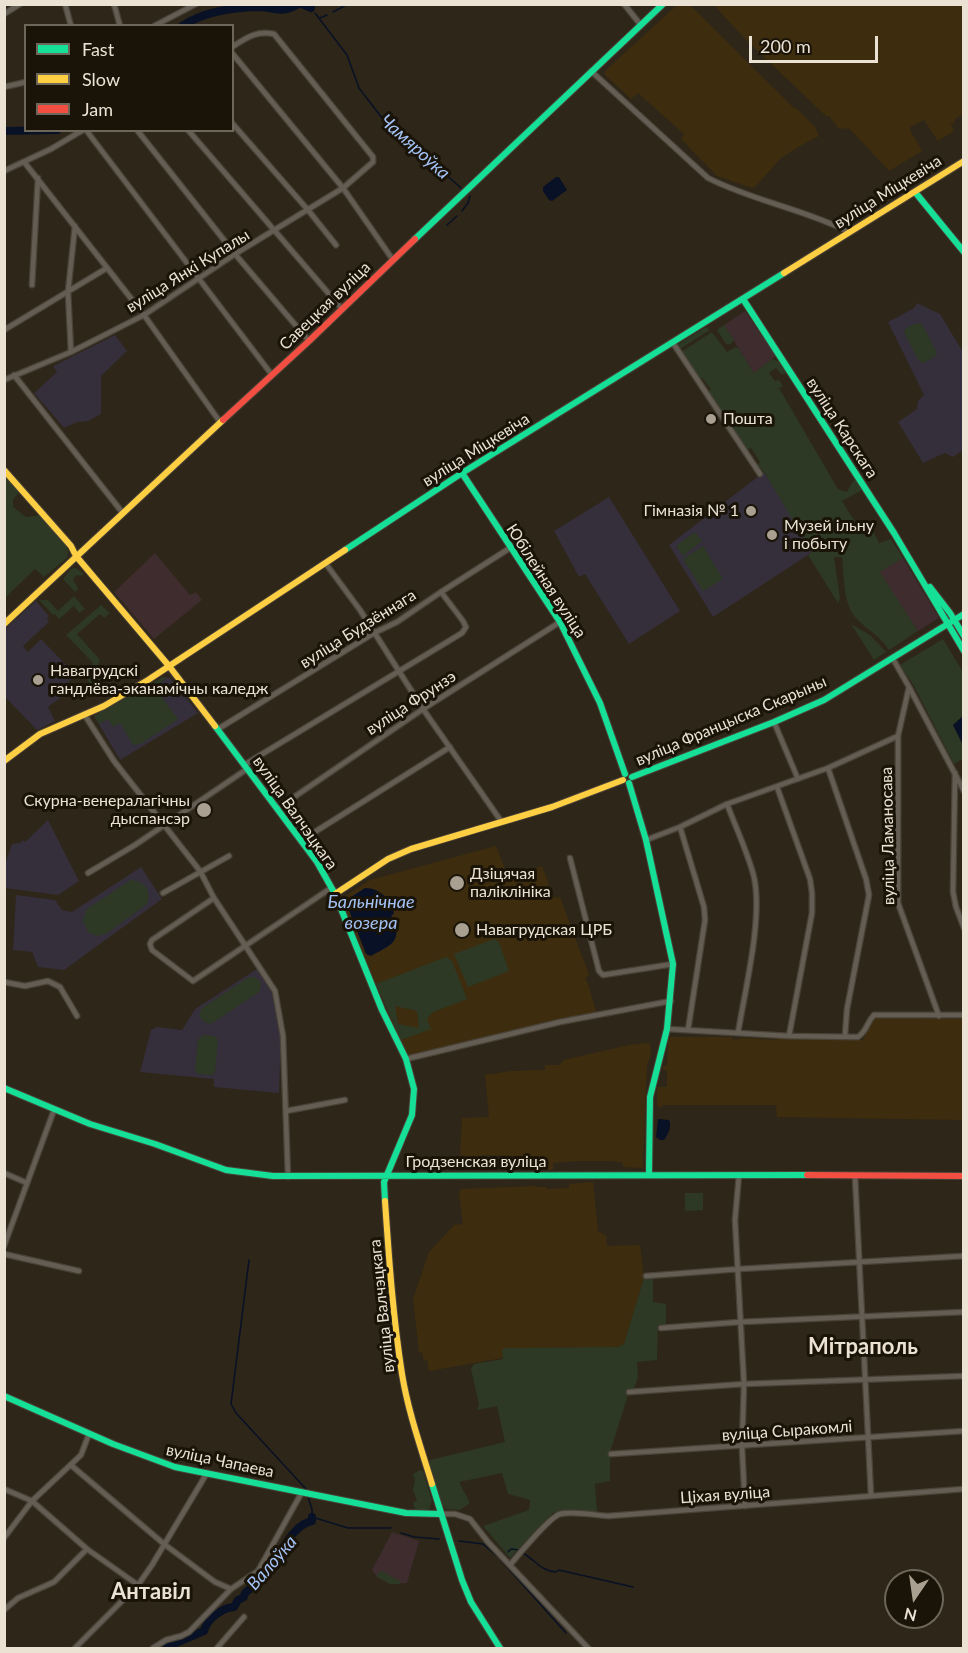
<!DOCTYPE html>
<html>
<head>
<meta charset="utf-8">
<style>
  body { margin:0 }
  #map { position:relative; width:968px; height:1653px; overflow:hidden; background:#2e2618; font-family:Lato,sans-serif }
  canvas { display:block }
  .frame { position:absolute; inset:0; border:6px solid #ebe2d3; pointer-events:none }
  .legend { position:absolute; left:24px; top:24px; width:210px; height:108px; box-sizing:border-box; background:#191308; border:2px solid #6d6659; margin:0; padding:8px 10px; list-style:none; font-size:18px; color:#ebe2d3 }
  .legend li { display:flex; align-items:center; gap:12px; height:30px }
  .legend b { width:30px; border:2px solid #6d6659 }
  .north { position:absolute; left:884px; top:1569px; width:60px; height:60px; box-sizing:border-box; background:#191308; border:2px solid #6d6659; border-radius:50%; rotate:193deg; font-size:16px; font-weight:700; line-height:24px; text-align:center; color:#ebe2d3 }
  .north::after { content:''; display:block; margin:auto; width:21px; height:27px; background:#a9a092; clip-path:polygon(50% 0,100% 100%,50% 72%,0 100%) }
  .scale { position:absolute; left:749px; top:36px; width:129px; height:27px; box-sizing:border-box; border:3px solid #ebe2d3; border-top:0; padding-left:8px; font-size:18px; line-height:21px; white-space:nowrap; color:#ebe2d3; -webkit-text-stroke:4px #191308; paint-order:stroke }
</style>
</head>
<body>
<div id="map">
<canvas width="968" height="1653"></canvas>
<div class="frame"></div>
<ul class="legend">
<li><b style="height:8px;background:#16e098"></b>Fast</li>
<li><b style="height:8px;background:#ffcf43"></b>Slow</li>
<li><b style="height:8px;background:#f24e42"></b>Jam</li>
</ul>
<div class="north">N</div>
<div class="scale">200 m</div>
</div>
<script>
const g = document.querySelector('canvas').getContext('2d');
g.lineJoin = 'round';
function fill(path, color) {
  g.fillStyle = color;
  g.fill(path, 'evenodd');
}
function strokePath(path, color, width, dash) {
  g.strokeStyle = color;
  g.lineWidth = width;
  g.lineCap = dash ? 'butt' : 'round';
  g.setLineDash(dash || []);
  g.stroke(path);
}
function write(font, color, halo, rows, align = 'center') {
  g.font = font + ' Lato,sans-serif';
  g.lineWidth = 6;
  g.setLineDash([]);
  g.textBaseline = 'middle';
  g.strokeStyle = halo;
  g.fillStyle = color;
  for (const [text, x, y, turn = 0] of rows) {
    g.save();
    g.translate(x, y);
    g.rotate((+turn || 0) * Math.PI / 180);
    g.textAlign = isNaN(turn) ? turn : align;
    if (halo) g.strokeText(text, 0, 0);
    g.fillText(text, 0, 0);
    g.restore();
  }
}
fill(new Path2D(`
  M745,311L776,356L754,373L724,325Z
  M155,553L190,595L196,592L202,600L154,639L114,592Z
  M903,558L939,618L918,631L879,572Z
  M392,1532L419,1541L407,1583L390,1584L377,1577L372,1570Z`), '#3e2c2e');
fill(new Path2D(`
  M677,5H690L795,109L796,108L815,127L819,136L805,143L781,158L755,187L752,188L717,176L681,139L684,134L638,93L631,99L605,75V71Z
  M714,5H963V114L954,120L955,122L952,124L950,123L954,131L938,141L924,120L910,127V130L922,151L889,171L850,129L837,128L838,127L829,116H826L744,38Z
  M496,846L508,877L542,866L554,898L560,897L589,975L585,978L588,984L596,1012L407,1057L342,904V898L370,880Z
  M876,1017L963,1019V1120L777,1117L776,1105H664L660,1108L657,1105V1087H667V1070H663V1066L667,1065L668,1041L670,1037H732L733,1040L743,1038L777,1040L778,1037L863,1040L873,1018Z
  M650,1043L651,1054L647,1065L643,1168L623,1167V1163L612,1161H578L553,1163V1170H531L530,1164H523L522,1167H518V1156L482,1155V1158H460L462,1118L489,1117L485,1075L511,1071L545,1070V1065H559L564,1060L629,1045Z
  M593,1182L598,1231L606,1236L607,1246L640,1245L644,1278L624,1344L617,1348H507L503,1358L429,1371L427,1360L424,1361L422,1352L419,1353L413,1299L429,1252L454,1225L463,1224L459,1193L461,1189L536,1186V1187H546L547,1189L569,1188V1184Z`), '#3d2d0e');
fill(new Path2D(`
  M917,303L940,314L963,352V450L953,457L945,453L923,463L898,422L917,409L918,401L924,395L888,322L914,308Z
  M115,335L127,351L101,376V414L88,421L77,422L64,428L34,393L57,372L53,366Z
  M764,472L814,551L713,617L669,545Z
  M609,497L680,611L629,644L585,574L579,577L554,531Z
  M36,601L49,616L47,618L49,622L23,646L28,652L41,639L76,675L65,685L67,693L48,707L55,721L37,730L4,696L5,629Z
  M163,677L170,678L198,713L120,760L94,716Z
  M48,820L79,881L58,895L5,888V864L12,844L20,843L23,840L25,842Z
  M141,867L162,899L64,970L38,967L32,952L13,950L16,895L55,900L62,910L72,912Z
  M257,969L274,995L281,1031L279,1093L214,1087V1079L140,1072L151,1030L157,1027L182,1030L195,1009Z`), '#352e3b');
fill(new Path2D(`
  M917,323L922,324L937,353L934,357L923,363L919,361L904,333L906,328Z
  M724,325L734,340L731,344H726L717,330Z
  M706,327L710,330L680,349L679,344Z
  M712,332L727,352L736,347L739,349L754,373L772,359L780,362L786,371L785,374H781L776,368L769,373L775,381L779,380L783,386L779,388L838,489L847,492L853,481L856,480L862,490L842,501L857,525L871,527L879,543L891,539L903,558L880,572L918,631L889,650C878,633 866,630 855,617C843,603 844,575 842,557H834L840,598L838,603L808,555L812,552L764,472L758,465L760,462L751,448L747,450L708,392L711,389L702,378L700,379L681,352Z
  M4,476L21,491L13,499V507L26,517L41,515C50,526 73,543 67,558L44,577L35,569L7,596L4,594Z
  M695,532L702,541L683,556L676,546Z
  M703,546L723,579L703,591L683,559Z
  M76,568L84,574L80,576L77,575L73,579L78,589L75,592L63,579L71,569Z
  M74,596L85,609L79,613L74,606L59,619L55,614L53,615L39,600H48L58,611Z
  M101,605L110,613L104,618L100,614L77,634L100,660L98,665L112,682L110,683L104,677L91,685L83,673L93,663L66,635Z
  M851,624L870,635L886,652L874,660Z
  M943,639L963,672V716L953,725L963,745V759L954,764L914,686L900,665Z
  M163,677L167,678L160,683L165,690L160,695L178,719L141,744L133,745L120,723L113,727L108,719L99,724L94,716Z
  M131,880C145,881 152,891 147,904L106,934L97,936L88,932L83,920L87,909Z
  M494,939L499,942L509,971L468,987L454,954Z
  M446,957L452,961L467,999L433,1012L427,1019L431,1029L401,1040L376,984ZM395,1006L417,1011L419,1028L398,1024Z
  M249,977C259,976 264,983 259,992L214,1022L210,1024L203,1021L199,1015L202,1008Z
  M203,1035L214,1036L218,1040L215,1072L212,1075L198,1074L195,1070L198,1040Z
  M685,1193H703V1210L685,1211Z
  M644,1278L653,1279V1302L666,1304V1325H658L657,1360L637,1362L638,1377L634,1389L627,1390L628,1395L610,1452V1481L595,1484L597,1512L563,1510L553,1513L510,1558L483,1526L529,1510L530,1500L508,1494L502,1473L459,1482L470,1503L460,1510L446,1509L440,1502L429,1465L430,1460L505,1442L497,1406L477,1410L479,1404L471,1369L474,1364L503,1359L502,1350L506,1348L618,1347L624,1344Z
  M420,1470L423,1471L432,1501L429,1509L424,1511L415,1509L413,1503L417,1500L413,1490L415,1480L413,1474Z
  M382,1571C390,1574 390,1578 401,1581L400,1584H390L377,1577L378,1572Z`), '#2d3924');
fill(new Path2D(`
  M556,177H559L567,190L552,201L549,200L543,191V187Z
  M963,716V745L953,725Z
  M365,888C380,888 390,899 394,913L391,917L395,919C401,944 390,945 371,956L366,954L347,905L351,897Z
  M658,1119L669,1120C672,1126 668,1135 664,1140H660L656,1137Z`), '#081125');
strokePath(new Path2D(`
  M333,12L348,4
  M315,13L347,55L359,88L382,118L461,188
  M320,18L327,15
  M462,211L468,203L470,196
  M447,225L457,216
  M249,1260L231,1404L236,1413L306,1489
  M308,1497L312,1509V1517L348,1528H391
  M401,1533L414,1537L439,1539
  M459,1541L483,1544L498,1557
  M508,1552L511,1549L519,1550
  M523,1553C535,1560 541,1571 556,1572L559,1570L633,1587
  M499,1558L566,1633`), '#081125', 1.5);
strokePath(new Path2D(`
  M302,4L311,8
  M182,26C205,11 232,8 258,7C278,7 278,15 299,4
  M4,131L57,130
  M164,1648L204,1631C207,1619 222,1608 234,1607L238,1600L244,1597L245,1593C253,1587 262,1577 269,1569C280,1555 292,1525 312,1521V1517`), '#081125', 8);
const street = new Path2D(`
  M65,4L71,26
  M114,4L120,26
  M624,4L640,24
  M4,14L20,4
  M154,26L196,4
  M232,53L343,188L393,260
  M591,71L708,178C753,201 804,209 849,232
  M4,87L26,82
  M232,123L308,210L336,245
  M86,130L272,375
  M137,130L235,254L309,341
  M188,130L342,309
  M25,163L144,315L220,422
  M4,171L51,149L83,130
  M32,285L38,178
  M4,330L107,268
  M673,343L760,474
  M71,352L68,292L75,226
  M14,375L122,512
  M4,380L71,352L144,315L235,254L343,188L373,162V157L274,34C257,30 246,38 232,47
  M326,564L360,610L423,709L501,821
  M893,659L909,687L964,791
  M909,687L898,736V903L939,1016
  M84,714L114,761L200,871L214,898L275,991L283,1036L288,1177
  M774,722L798,779
  M218,729L374,633L397,622L441,592L510,548
  M244,765L462,633L466,627L463,621L441,592
  M828,768L866,879L869,895L847,1009L845,1036
  M955,773L953,892L956,907L964,928
  M777,787L810,879L812,893V913L789,1036
  M727,804C736,828 748,853 754,877C763,918 745,990 738,1033
  M278,808L423,709L560,622
  M680,827L704,907L705,920L688,1030
  M302,840L450,747
  M646,840L680,827L727,804L828,768L898,736
  M570,858L599,971L603,975L673,964
  M88,873L135,845L247,769
  M163,893L229,856
  M214,898L152,940L150,944L152,950L193,981L331,888
  M4,982L25,986L48,981L60,987L77,1016
  M667,1029L789,1036L858,1037C868,1030 866,1023 874,1015H964
  M406,1059L560,1022L671,1001
  M286,1111L345,1100
  M4,1173L27,1183
  M739,1175L735,1220L744,1384L742,1447L745,1506
  M855,1176L871,1495
  M4,1246L54,1110
  M4,1254L79,1271
  M646,1276L739,1269L964,1256
  M661,1328L740,1322L964,1312
  M629,1392L744,1384L964,1376
  M611,1454L964,1431
  M72,1466L164,1544L215,1582L231,1589
  M4,1489L32,1501L87,1549L138,1585
  M440,1514H455L470,1519L488,1542L588,1648
  M4,1538L32,1501L81,1455L89,1434
  M510,1565C518,1555 550,1517 560,1514C572,1511 595,1515 608,1516L964,1489
  M4,1610L18,1598L54,1582L87,1549
  M75,1648L138,1585L152,1565L207,1473
  M153,1648L166,1640L181,1636L189,1632L231,1589L258,1571L302,1492
  M217,1648L244,1617`);
const fast = new Path2D(`
  M915,192L964,252
  M415,239L663,4
  M743,299L894,533L964,651
  M462,473L560,622L600,703L625,774
  M345,550L462,473L784,273
  M930,587L950,613L964,636
  M215,726L317,862L335,894L382,1010L406,1059L414,1089L412,1115L384,1182L385,1201
  M632,777L774,722L824,700L964,614
  M629,783L646,840L673,964L667,1029L650,1097L649,1174
  M4,1088L90,1124L155,1144L226,1170L273,1176L807,1175
  M4,1396L113,1444L175,1467L406,1513L440,1514
  M432,1484L462,1580L471,1602L500,1648`);
const slow = new Path2D(`
  M784,273L964,161
  M4,470L71,546L76,556L169,666L215,726
  M4,624L223,420
  M4,761L40,734L104,706L148,680L345,550
  M335,894L388,859L411,849L552,807L623,780
  M385,1201C389,1259 393,1317 402,1374C408,1411 421,1448 432,1484`);
const jam = new Path2D(`
  M223,420L309,341L415,239
  M807,1175L964,1176`);
strokePath(street, '#494237', 7);
strokePath(fast, '#494237', 8);
strokePath(slow, '#494237', 8);
strokePath(jam, '#494237', 8);
strokePath(street, '#645d54', 4.5);
strokePath(fast, '#16e098', 6);
strokePath(slow, '#ffcf43', 6);
strokePath(jam, '#f24e42', 6);
for (const [x, y, r, color] of [
  [711,419,6,"#a9a092"],
  [751,511,6,"#a9a092"],
  [772,535,6,"#a9a092"],
  [38,680,6,"#a9a092"],
  [204,810,8,"#a9a092"],
  [457,883,8,"#a9a092"],
  [462,930,8,"#a9a092"]
]) {
  const dot = new Path2D();
  dot.arc(x, y, r, 0, 2 * Math.PI);
  g.fillStyle = color;
  g.fill(dot);
  strokePath(dot, '#191308', 2);
}
write('16px', '#ebe2d3', '#191308', [
  ["вуліца Міцкевіча",888,192,-32],
  ["вуліца Янкі Купалы",188,271,-32],
  ["Савецкая вуліца",325,306,-44],
  ["вуліца Карскага",842,428,57],
  ["вуліца Міцкевіча",476,450,-32],
  ["Юбілейная вуліца",546,581,57],
  ["вуліца Будзённага",358,629,-32],
  ["вуліца Фрунзэ",411,703,-33],
  ["вуліца Францыска Скарыны",731,721,-23],
  ["вуліца Валчэцкага",295,813,55],
  ["вуліца Ламаносава",888,836,-91],
  ["Гродзенская вуліца",476,1162],
  ["вуліца Валчэцкага",382,1306,-96],
  ["вуліца Сыракомлі",787,1431,-4],
  ["вуліца Чапаева",220,1461,12],
  ["Ціхая вуліца",725,1495,-4]
]);
write('16px', '#ebe2d3', '#191308', [
  ["Пошта",723,419],
  ["Гімназія № 1",739,511,"right"],
  ["Музей ільну",784,526],
  ["і побыту",784,544],
  ["Навагрудскі",50,671],
  ["гандлёва-эканамічны каледж",50,689],
  ["Скурна-венералагічны",190,801,"right"],
  ["дыспансэр",190,819,"right"],
  ["Дзіцячая",470,874],
  ["паліклініка",470,892],
  ["Навагрудская ЦРБ",476,930]
], 'left');
write('italic 18px', '#a3c2f5', '#191308', [
  ["Чамяроўка",415,147,42],
  ["Бальнічнае",371,902],
  ["возера",371,923],
  ["Валоўка",272,1563,-49]
]);
write('bold 22px', '#ebe2d3', '#191308', [
  ["Мітраполь",863,1347],
  ["Антавіл",151,1592]
]);
</script>
</body>
</html>
